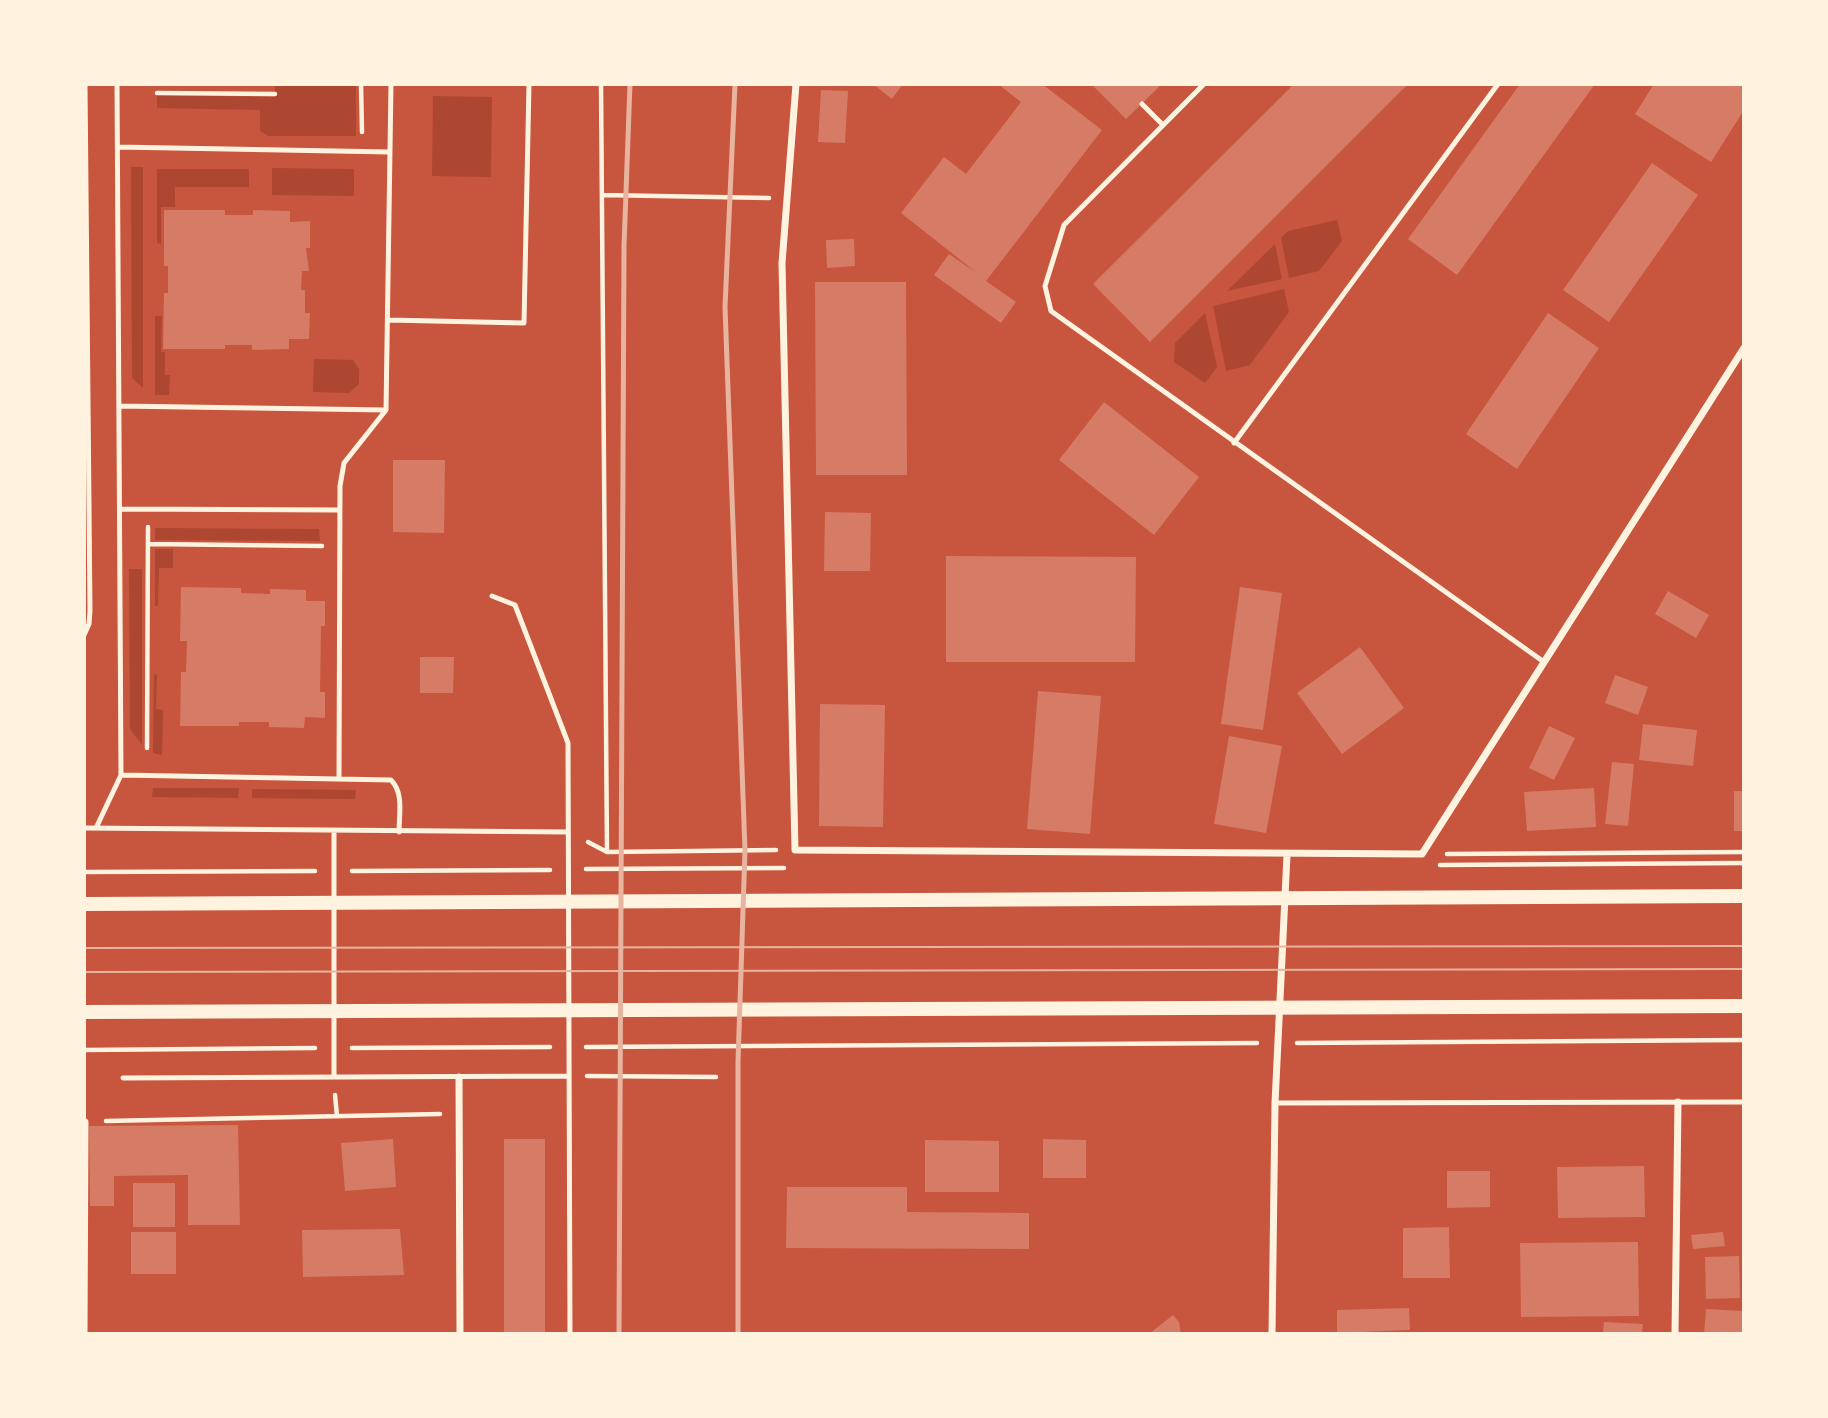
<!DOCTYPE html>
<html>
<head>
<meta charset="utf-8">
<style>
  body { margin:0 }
  #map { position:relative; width:1828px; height:1418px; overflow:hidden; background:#c8553d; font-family:Mulish,sans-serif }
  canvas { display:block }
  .frame { position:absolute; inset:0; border:86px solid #fff3e0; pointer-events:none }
</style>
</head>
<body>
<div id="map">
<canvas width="1828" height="1418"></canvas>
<div class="frame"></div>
</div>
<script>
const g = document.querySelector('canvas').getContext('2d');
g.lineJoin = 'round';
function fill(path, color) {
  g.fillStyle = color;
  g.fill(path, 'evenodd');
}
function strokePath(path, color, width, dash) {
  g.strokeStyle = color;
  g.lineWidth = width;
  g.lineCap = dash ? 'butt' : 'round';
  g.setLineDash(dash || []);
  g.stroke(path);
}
fill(new Path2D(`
  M275,84H356V136H268L260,131V110L157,108V95L275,97Z
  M433,96L492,97L491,177L432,176Z
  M131,167H143V388L132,378Z
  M272,168L354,169V196L272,195Z
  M157,169H249V187H175V207H161V244L157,243Z
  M1337,220L1342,241L1319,271L1289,278L1281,238L1288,231Z
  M1275,244L1282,279L1227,291Z
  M1284,289L1289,312L1250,365L1226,371L1213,306Z
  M1205,313L1217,367L1205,383L1174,362L1175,343Z
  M155,316H162L161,352H165V375H170L169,395H155Z
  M314,359L353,360L359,369V384L349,393L313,392Z
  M155,528L319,529L320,541L155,540Z
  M155,549H173V568H159L158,606H155Z
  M129,569H142V745L130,729Z
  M154,674L157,675L156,709L163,710L162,755L153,753Z
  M153,788H239L238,798L152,797Z
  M252,789L356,790L355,799L252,798Z`), '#ae4732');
fill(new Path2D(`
  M873,84H903L892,99Z
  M998,84H1042L1102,130L986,281L1016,302L1001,323L934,275L949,254L977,273L901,213L944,157L966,174L1021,102Z
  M1091,84H1162L1126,119Z
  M1294,84H1408L1150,342L1093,284Z
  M1520,84H1595L1457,275L1408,239Z
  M1654,84H1744V110L1711,162L1635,114Z
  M821,90L848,91L845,143L818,142Z
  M1652,163L1698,195L1609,322L1563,290Z
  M164,210H225V215H253V210L290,211V222L310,221V248H306L309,271H302L301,290H305V313H310L309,339H289V349L252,350V345H225V349H163L164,293H168V266H164Z
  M854,239L855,266L827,268L826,240Z
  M815,282H906L907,475H816Z
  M1548,313L1599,348L1517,469L1466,434Z
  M1104,402L1199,477L1154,535L1059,460Z
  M393,460H445L444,533L393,532Z
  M825,512L871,513L870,571H824Z
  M946,556L1136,557L1135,662H946Z
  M181,587L241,588V593L270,594V589L306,590V601H325V626H321L320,692H325V718L305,717L304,728L269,727V722H239V726H180L181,672H186L187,641H180Z
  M1240,587L1282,593L1263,730L1221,724Z
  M1668,591L1709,615L1696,638L1655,614Z
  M1360,647L1404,708L1342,754L1297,693Z
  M420,657H454L453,693H420Z
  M1615,675L1648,687L1638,715L1605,703Z
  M1038,691L1101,696L1090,834L1027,829Z
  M820,704L885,705L883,827L819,826Z
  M1643,724L1697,730L1693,766L1639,760Z
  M1549,726L1575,738L1554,780L1529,768Z
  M1229,736L1282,746L1266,833L1214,824Z
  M1612,762L1634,764L1628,826L1605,824Z
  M1594,788L1596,827L1527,831L1524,792Z
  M1734,791H1744V831H1734Z
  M238,1125L240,1225H188V1175L114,1176V1206H90L89,1126Z
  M393,1139L396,1187L345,1191L341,1143Z
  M504,1139H545V1334H504Z
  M1043,1139L1086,1140V1178H1043Z
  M925,1140L999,1141V1192H925Z
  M1644,1166L1645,1217L1558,1218L1557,1167Z
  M1447,1171H1490V1207L1447,1208Z
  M133,1183H175V1227H133Z
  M787,1187H907V1212L1029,1213V1249L786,1248Z
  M1449,1227L1450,1278H1403V1228Z
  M400,1229L404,1275L303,1277L302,1230Z
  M131,1232H176V1274H131Z
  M1723,1232L1725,1246L1693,1249L1691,1235Z
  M1638,1242L1639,1316L1521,1317L1520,1243Z
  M1739,1256L1740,1298L1706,1299L1705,1257Z
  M1409,1308L1410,1330L1337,1333V1310Z
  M1706,1309L1744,1311V1334H1704Z
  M1173,1315L1179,1322L1181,1334H1149Z
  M1604,1322L1643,1324L1642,1334H1603Z`), '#d67c66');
strokePath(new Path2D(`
  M361,84L362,132
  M601,84L607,852
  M157,93L275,94
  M602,195L769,198
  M148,544L322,546
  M147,748L148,527
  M588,842L607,852L776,850
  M1447,854L1744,852
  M1440,865L1744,863
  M586,869L784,868
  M352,871L550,870
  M84,872L315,871
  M1297,1043L1744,1040
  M586,1047L1257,1043
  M352,1048L550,1047
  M84,1050L315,1048
  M587,1076L716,1077
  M335,1095L337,1116
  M106,1121L440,1114`), '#fff3e0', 4.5);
strokePath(new Path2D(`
  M1204,84L1064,225L1045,286L1051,311L1544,662
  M1142,104L1163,125
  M118,147L390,152
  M388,320L524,323L529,84
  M119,406L386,410L391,84
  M1234,443L1498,84
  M120,509L340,510
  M492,596L515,605L568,743L570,1334
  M84,635L89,624L90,611L85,84
  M121,775L391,780C404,793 399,814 399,832
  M339,779L340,486L344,463L386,410
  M84,828L568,832
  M96,828L121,775L117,84
  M334,831V1077
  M123,1078L569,1076
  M1275,1103L1744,1102`), '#fff3e0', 5);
strokePath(new Path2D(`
  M796,84L782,263L795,850L1422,854L1744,348
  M459,1077L460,1334
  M84,1334L85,1122
  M1272,1334L1275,1103L1287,855
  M1675,1334L1678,1102`), '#fff3e0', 7);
strokePath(new Path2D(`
  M84,904L1744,896
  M84,1012L1744,1006`), '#fff3e0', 14);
strokePath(new Path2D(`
  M84,948L1744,946
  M84,972L1744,969`), '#e9b49f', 2);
strokePath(new Path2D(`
  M735,84L725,307L745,850L738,1062V1334
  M619,1334L624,246L630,84`), '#e9b49f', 5);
</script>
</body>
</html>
